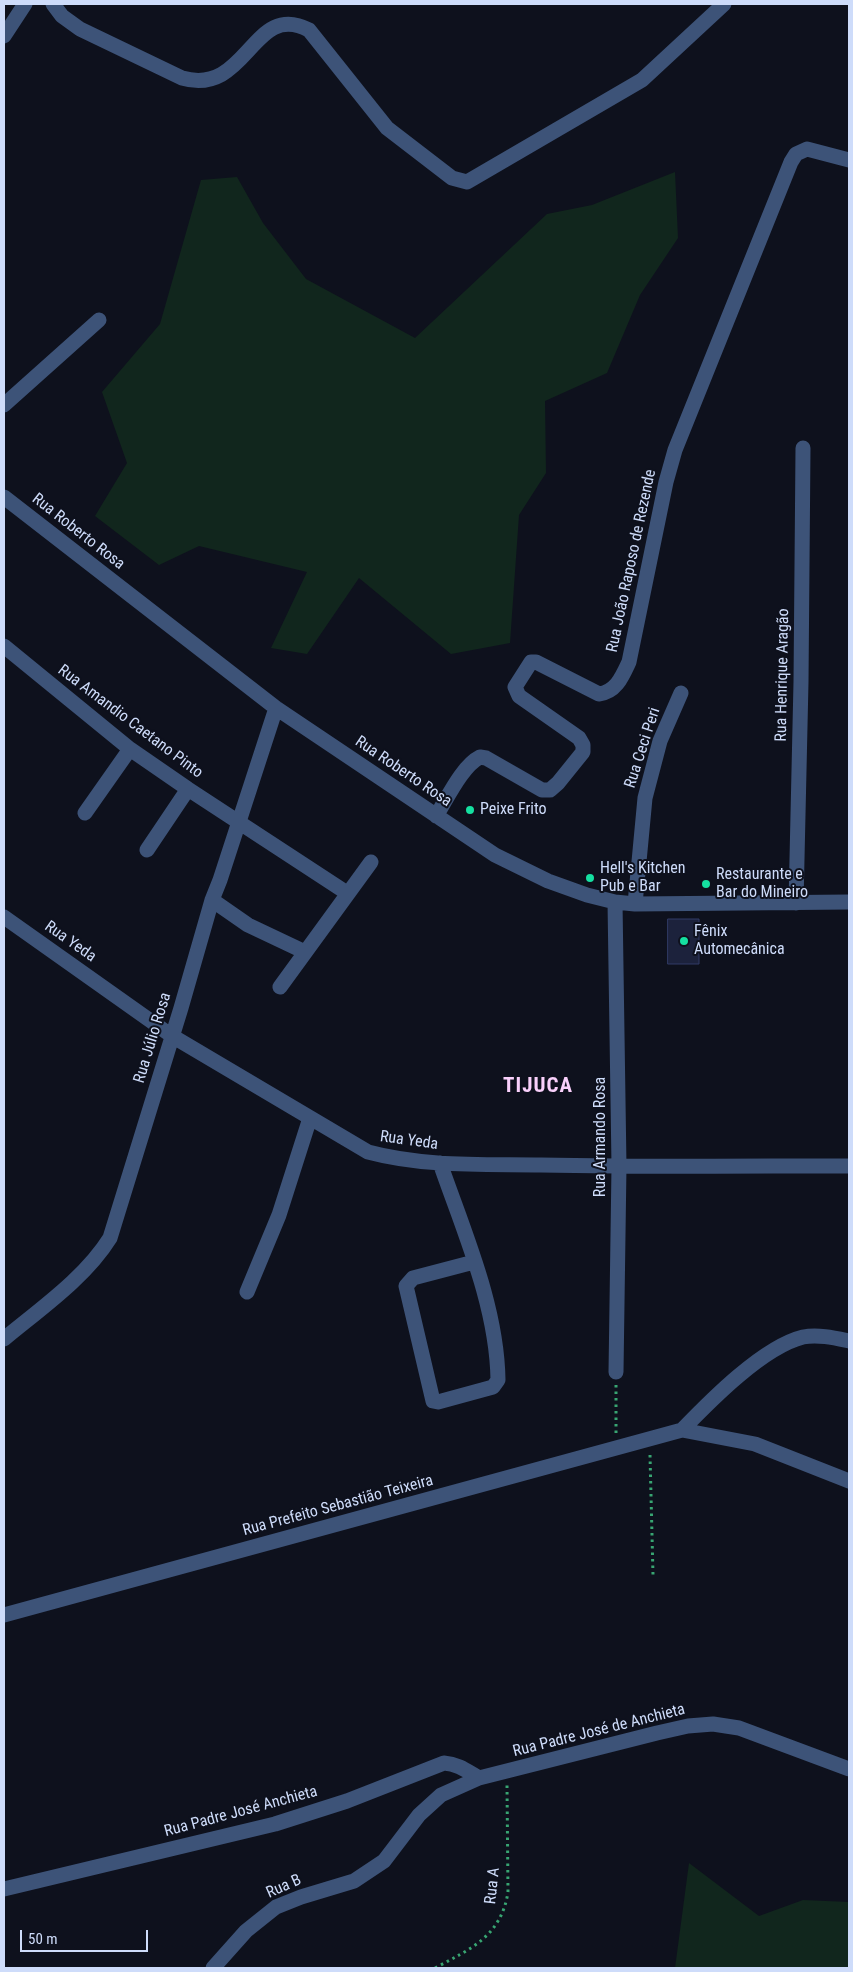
<!DOCTYPE html>
<html>
<head>
<meta charset="utf-8">
<style>
  body { margin:0 }
  #map { position:relative; width:853px; height:1972px; overflow:hidden; background:#0e111d; font-family:"Roboto Condensed",sans-serif }
  canvas { display:block }
  .frame { position:absolute; inset:0; border:5px solid #cedcfa; pointer-events:none }
  .scale { position:absolute; left:20px; top:1930px; width:128px; height:22px; box-sizing:border-box; border:2px solid #cedcfa; border-top:0; padding-left:6px; font-size:15px; line-height:18px; white-space:nowrap; color:#cedcfa; -webkit-text-stroke:4px #0e111d; paint-order:stroke }
</style>
</head>
<body>
<div id="map">
<canvas width="853" height="1972"></canvas>
<div class="frame"></div>
<div class="scale">50 m</div>
</div>
<script>
const g = document.querySelector('canvas').getContext('2d');
g.lineJoin = 'round';
function fill(path, color) {
  g.fillStyle = color;
  g.fill(path, 'evenodd');
}
function strokePath(path, color, width, dash) {
  g.strokeStyle = color;
  g.lineWidth = width;
  g.lineCap = dash ? 'butt' : 'round';
  g.setLineDash(dash || []);
  g.stroke(path);
}
function write(font, color, halo, rows, align = 'center') {
  g.font = font + ' "Roboto Condensed",sans-serif';
  g.lineWidth = 4;
  g.setLineDash([]);
  g.textBaseline = 'middle';
  g.strokeStyle = halo;
  g.fillStyle = color;
  for (const [text, x, y, turn = 0] of rows) {
    g.save();
    g.translate(x, y);
    g.rotate((+turn || 0) * Math.PI / 180);
    g.textAlign = isNaN(turn) ? turn : align;
    if (halo) g.strokeText(text, 0, 0);
    g.fillText(text, 0, 0);
    g.restore();
  }
}
fill(new Path2D(`
  M675,172L678,238L640,295L607,373L545,401L546,473L519,515L510,643L451,654L359,578L307,654L271,648L307,572L199,546L159,565L95,516L127,463L102,392L160,324L201,180L237,177L263,223L306,279L415,338L547,214L592,205Z
  M689,1863L759,1916L803,1900L849,1902V1968H675Z`), '#11261d');
const building = new Path2D(`
  M668,919H699V964H668Z`);
fill(building, '#1c223c');
strokePath(building, '#303b66', 1);
strokePath(new Path2D(`
  M616,1385V1434
  M650,1455L653,1575
  M435,1968C470,1949 501,1937 508,1892L507,1785`), '#38a572', 3, [2.5, 4]);
strokePath(new Path2D(`
  M53,4L62,16L80,29L182,78C248,97 252,0 309,30L387,128L452,178L467,182L642,80L724,4
  M4,36L25,4
  M4,405L99,320
  M4,497L276,708L495,855L548,881L587,895L615,902L635,904L849,902
  M4,646L130,749L188,789L347,893
  M85,813L130,749
  M436,816C447,799 462,766 480,757L486,758L542,790H550L558,783L583,752V745L579,738L519,696L515,687L531,662H536L599,694C616,692 622,677 629,662L666,482L675,450L791,162L796,154L807,149L849,160
  M147,850L188,789
  M212,900L248,925L305,952
  M615,902L619,1166L616,1372
  M796,903L801,682L803,448
  M635,904L645,798L660,741L681,693
  M4,917L172,1036L368,1152C424,1167 483,1164 541,1165C644,1167 747,1166 849,1166
  M280,987L371,862
  M440,1163C464,1232 497,1306 498,1380L493,1387L438,1402L433,1401L406,1286L413,1278L474,1262
  M247,1292L279,1215L310,1118
  M4,1339C40,1309 85,1278 110,1238L181,1008L212,900L220,880L276,708
  M682,1430C711,1400 763,1347 803,1337C818,1334 835,1338 849,1341
  M4,1615L682,1430L755,1444L849,1481
  M4,1889L275,1824L347,1801L444,1763C458,1764 467,1771 479,1778
  M213,1968L246,1931L276,1907L301,1897L354,1881L384,1861L419,1815L441,1795L479,1778L657,1733L688,1726L713,1724L739,1728L849,1769`), '#3d5378', 15);
for (const [x, y, r, color] of [
  [470,810,5,"#15e0a1"],
  [590,878,5,"#15e0a1"],
  [706,884,5,"#15e0a1"],
  [684,941,5,"#15e0a1"]
]) {
  const dot = new Path2D();
  dot.arc(x, y, r, 0, 2 * Math.PI);
  g.fillStyle = color;
  g.fill(dot);
  strokePath(dot, '#0e111d', 2);
}
write('16px', '#cedcfa', '#0e111d', [
  ["Rua Roberto Rosa",78,532,38],
  ["Rua João Raposo de Rezende",632,561,-78],
  ["Rua Henrique Aragão",783,675,-89],
  ["Rua Amandio Caetano Pinto",130,722,37],
  ["Rua Ceci Peri",643,748,-72],
  ["Rua Roberto Rosa",403,772,34],
  ["Rua Yeda",70,942,35],
  ["Rua Júlio Rosa",153,1038,-73],
  ["Rua Armando Rosa",601,1137,-90],
  ["Rua Yeda",409,1141,8],
  ["Rua Prefeito Sebastião Teixeira",338,1506,-15],
  ["Rua Padre José de Anchieta",599,1731,-14],
  ["Rua Padre José Anchieta",241,1812,-15],
  ["Rua A",493,1886,-84],
  ["Rua B",284,1887,-24]
]);
write('16px', '#cedcfa', '#0e111d', [
  ["Peixe Frito",480,810],
  ["Hell's Kitchen",600,869],
  ["Pub e Bar",600,887],
  ["Restaurante e",716,875],
  ["Bar do Mineiro",716,893],
  ["Fênix",694,932],
  ["Automecânica",694,950]
], 'left');
g.letterSpacing = '1px';
write('bold 21px', '#f9d0fb', '#0e111d', [
  ["TIJUCA",538,1087]
]);
g.letterSpacing = '0px';
</script>
</body>
</html>
